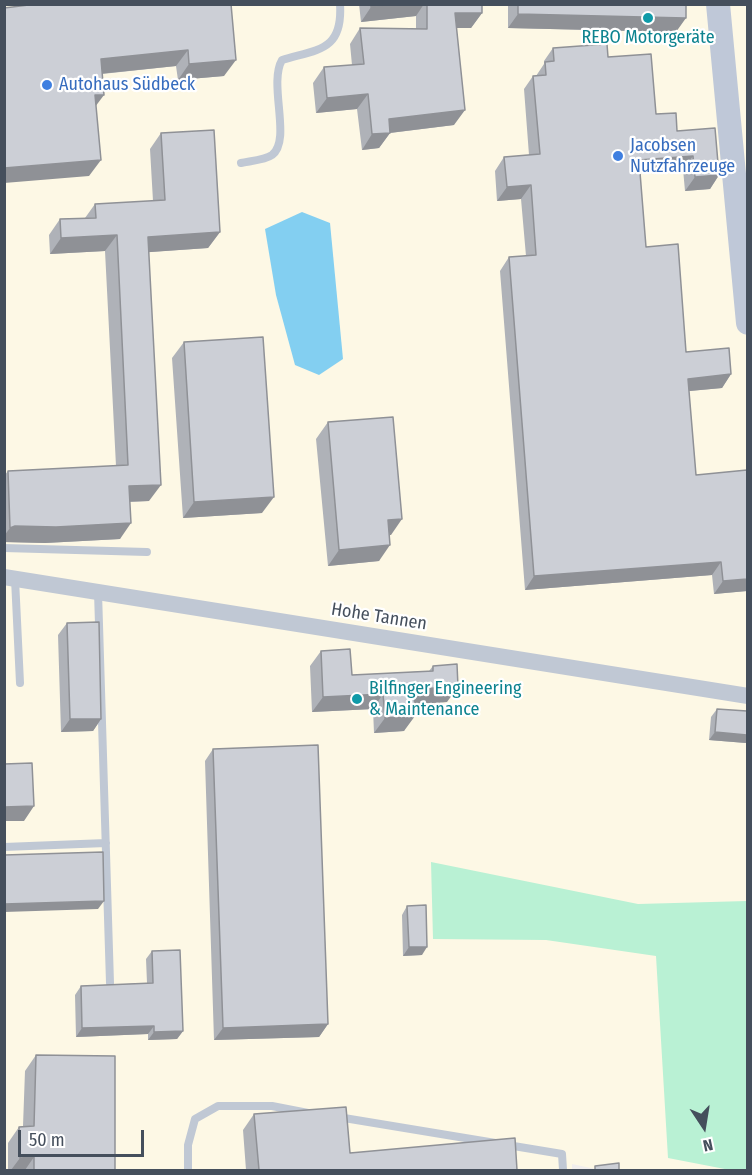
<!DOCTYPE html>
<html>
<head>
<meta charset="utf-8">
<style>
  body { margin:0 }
  #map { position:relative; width:752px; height:1175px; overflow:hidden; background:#f1eeed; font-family:"Fira Sans Condensed",sans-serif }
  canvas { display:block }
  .frame { position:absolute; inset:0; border:6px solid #454f5c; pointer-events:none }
  .north { position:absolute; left:674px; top:1097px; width:60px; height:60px; -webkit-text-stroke:4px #fff; paint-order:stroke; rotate:168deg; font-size:16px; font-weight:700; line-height:24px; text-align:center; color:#454f5c }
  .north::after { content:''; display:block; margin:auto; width:21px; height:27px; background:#454f5c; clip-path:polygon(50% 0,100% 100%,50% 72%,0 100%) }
  .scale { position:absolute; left:18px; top:1130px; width:126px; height:27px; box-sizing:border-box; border:3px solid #454f5c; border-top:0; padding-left:8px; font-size:18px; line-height:21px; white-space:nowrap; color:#454f5c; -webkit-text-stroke:4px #fff; paint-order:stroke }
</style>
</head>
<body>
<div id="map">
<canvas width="752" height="1175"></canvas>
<div class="frame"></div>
<div class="north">N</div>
<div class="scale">50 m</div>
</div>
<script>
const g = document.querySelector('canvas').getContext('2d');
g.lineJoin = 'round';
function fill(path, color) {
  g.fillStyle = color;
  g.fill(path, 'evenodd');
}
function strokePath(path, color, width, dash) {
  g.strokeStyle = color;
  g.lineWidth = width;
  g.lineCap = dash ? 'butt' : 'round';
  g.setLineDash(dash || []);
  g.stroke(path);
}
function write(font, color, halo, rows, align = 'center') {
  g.font = font + ' "Fira Sans Condensed",sans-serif';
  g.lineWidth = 4.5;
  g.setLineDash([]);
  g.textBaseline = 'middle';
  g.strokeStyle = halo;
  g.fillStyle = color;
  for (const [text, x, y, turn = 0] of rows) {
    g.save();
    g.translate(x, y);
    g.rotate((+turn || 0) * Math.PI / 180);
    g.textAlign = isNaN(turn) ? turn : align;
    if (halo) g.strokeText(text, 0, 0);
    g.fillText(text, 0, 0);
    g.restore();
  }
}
fill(new Path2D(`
  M5,5H747V1170H600L572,1164V1170H5Z`), '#fdf8e5');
fill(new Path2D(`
  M431,862L638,904L747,901V1170H730L668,1158L656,956L546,940L433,939Z`), '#b9f1d4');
fill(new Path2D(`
  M302,212L330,223L343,359L319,375L295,365L276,295L265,229Z`), '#83cff1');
strokePath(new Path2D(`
  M241,163C250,161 265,160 272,155C292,140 268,84 282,60C318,49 343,51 340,4
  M4,548L147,552
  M15,579L20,683
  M98,592L110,983
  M4,847L106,843
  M338,1117L562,1154L563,1170
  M188,1170V1145L195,1119L218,1106H272L308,1113`), '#c0c8d4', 8);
strokePath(new Path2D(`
  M4,577L748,696`), '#c0c8d4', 16);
strokePath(new Path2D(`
  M718,4L748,323`), '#bfc8d8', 24);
fill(new Path2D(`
  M28,4H231L224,76L178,80L176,66L102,74L96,106L89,176L28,6Z
  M359,4H482V13L471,28H457L454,125L390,133L379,148L362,150L357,109L316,113L313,83L324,67L352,65L350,44L360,28L416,29V16L361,22Z
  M508,4H686L676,32L508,28Z
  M553,48L608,57L656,114L677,131L719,175L710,189L685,191L683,169L640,173L646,247L686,352L731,374L722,388L689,391L696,475L747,591L714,594L712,575L525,590L500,271L509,257L526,256L521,199L497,201L495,171L504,157L529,155L524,89L533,76H536L544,64V61Z
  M161,133L220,232L208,248L149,252V501L130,502L120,539L45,543L4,542V476L8,471L116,466L105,251L50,254L49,235L60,219L85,218L95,204L153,201L150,149Z
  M184,342L262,513L183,518L172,358Z
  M328,422L391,535H389L379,561L328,566L316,439Z
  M67,623L101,719L93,731L61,732L58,635Z
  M321,651L352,675L429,671L433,666L447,702L414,704L404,731L374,733L373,709L312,712L310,666Z
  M717,709L746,743L709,740L711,717Z
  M213,749L328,1024L319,1037L214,1040L205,761Z
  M407,906L422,955L403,956L402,915Z
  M152,951L183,1031L177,1039L148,1040V1034L76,1037L75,995L81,986L147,983L146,959Z
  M36,1055L115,1170H8V1143L19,1127L23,1126L25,1071Z
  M254,1114L350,1153L517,1170H246L243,1130Z`), '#afb2b8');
fill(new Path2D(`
  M391,4H424L416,16L361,22L371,7Z
  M455,13H482L471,28H445Z
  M518,14L686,18L676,32L508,28Z
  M188,50L176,66L89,75L101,59Z
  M236,60L224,76L178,80L189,64Z
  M368,94L357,109L316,113L327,98Z
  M95,95H104L92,111Z
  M465,110L454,125L381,134L390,133L379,148L362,150L372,134L389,119Z
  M693,156L683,169L629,173L639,160Z
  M101,160L89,176L4,183V168Z
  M719,175L710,189L685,191L695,177Z
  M531,185L521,199L497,201L507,187Z
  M220,232L208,248L137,253L148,237Z
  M117,235L105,251L50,254L61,238Z
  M731,374L722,388L679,392L688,379Z
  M161,485L149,501L118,502L129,486Z
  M274,497L262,513L183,518L194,502Z
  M402,519L391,535L377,536L388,520Z
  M131,523L120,539L45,543L4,542V536L10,528L15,526Z
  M390,545L379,561L328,566L339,550Z
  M721,562L712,575L525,590L534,576Z
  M747,579V591L714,594L723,581Z
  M458,687L447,702L403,705L414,689Z
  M383,694L373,709L312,712L323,697Z
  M415,716L404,731L374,733L385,718Z
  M70,719H101L93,731L61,732Z
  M715,732L747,735V742L746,743L709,740Z
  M34,806L24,821H4V807Z
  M104,901L98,909L4,912V904Z
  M409,947H427L422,955L403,956Z
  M328,1024L319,1037L214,1040L223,1028Z
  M154,1026L148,1034L76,1037L82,1028Z
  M183,1031L177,1039L148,1040L154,1032Z
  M34,1157L25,1170H11L20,1158Z`), '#8f9196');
const building = new Path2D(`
  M37,4H231L236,60L189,64L188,50L101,59L104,95H95L101,160L4,168V8Z
  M371,4H391L371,7Z
  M427,4H482V13H455L465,110L389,119L390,133L372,134L368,94L327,98L324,67L364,64L360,28L427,29Z
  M518,4H686V18L518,14Z
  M607,44L608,57L651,54L656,114L676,113L677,131L715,128L719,175L695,177L693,156L639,160L646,247L678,244L686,352L729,348L731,374L688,379L696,475L747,470V579L723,581L721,562L534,576L509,257L536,255L531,185L507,187L504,157L540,154L533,76L546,75L545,62L554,61L553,48Z
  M214,130L220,232L148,237L161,485L129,486L131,523L56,527L15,526L10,528L8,471L128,465L117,235L61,238L60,219L96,218L95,204L165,200L161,133Z
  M263,337L274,497L194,502L184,342Z
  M393,417L402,519L388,520L390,545L339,550L328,422Z
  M99,622L101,719H70L67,623Z
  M350,649L352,675L433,671V666L457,664L458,687L414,689L415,716L385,718L383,694L323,697L321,651Z
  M717,709L747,711V735L715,732Z
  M318,745L328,1024L223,1028L213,749Z
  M32,763L34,806L4,807V764Z
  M103,852L104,901L4,904V855Z
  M426,905L427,947H409L407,906Z
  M180,950L183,1031L154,1032V1026L82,1028L81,986L153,983L152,951Z
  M36,1055L115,1056V1170H34V1157L20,1158L19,1127L34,1126Z
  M346,1107L350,1153L515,1138L517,1170H259L254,1114Z
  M619,1163V1170H595V1166Z`);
fill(building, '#cccfd6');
strokePath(building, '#8f9196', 1.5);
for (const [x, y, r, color] of [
  [648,18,6,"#0f9aa8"],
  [47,85,6,"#3f7fe0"],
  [618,156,6,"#3f7fe0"],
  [357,699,6,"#0f9aa8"]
]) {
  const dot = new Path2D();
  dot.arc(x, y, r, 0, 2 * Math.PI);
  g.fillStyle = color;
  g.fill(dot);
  strokePath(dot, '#fff', 2);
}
write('18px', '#0d838f', '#fff', [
  ["REBO Motorgeräte",648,38],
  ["Bilfinger Engineering",369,689,"left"],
  ["& Maintenance",369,710,"left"]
]);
write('18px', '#366cbe', '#fff', [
  ["Autohaus Südbeck",59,85],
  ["Jacobsen",630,146],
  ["Nutzfahrzeuge",630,167]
], 'left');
write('18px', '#454f5c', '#fff', [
  ["Hohe Tannen",379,617,9]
]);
</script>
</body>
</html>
